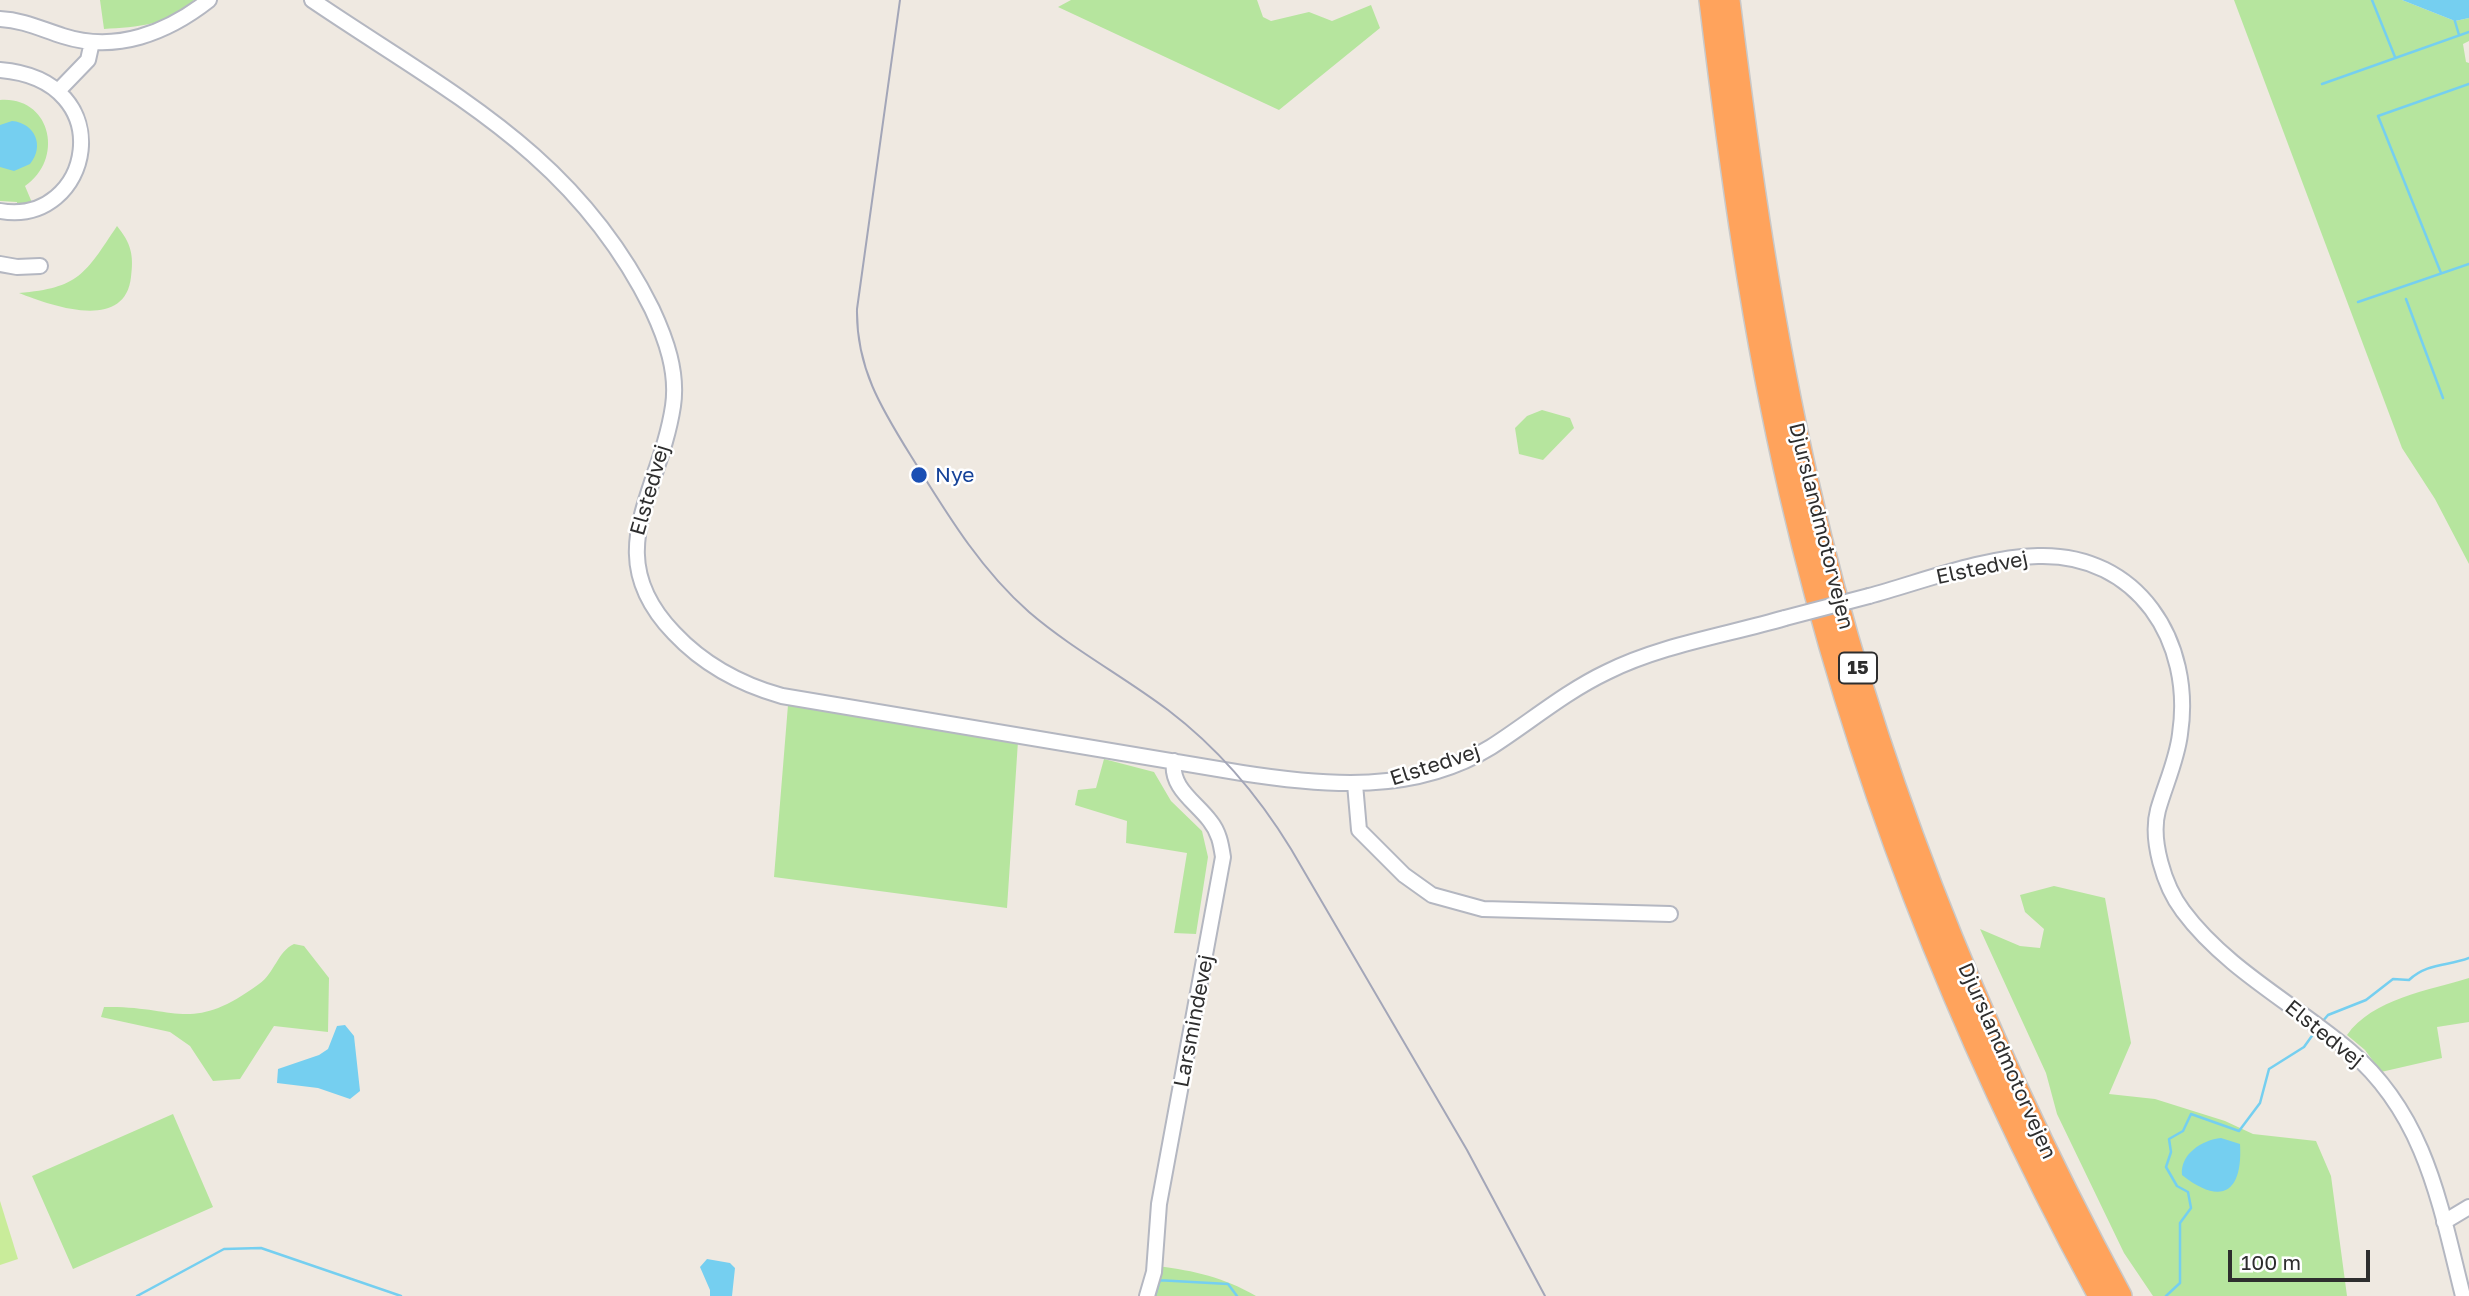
<!DOCTYPE html>
<html>
<head>
<meta charset="utf-8">
<style>
  body { margin:0 }
  #map { position:relative; width:2469px; height:1296px; overflow:hidden; background:#efe9e1; font-family:"Golos Text",sans-serif }
  canvas { display:block }
  .scale { position:absolute; left:2228px; top:1250px; width:142px; height:32px; box-sizing:border-box; border:4px solid #2e2e2e; border-top:0; padding-left:9px; font-size:21px; line-height:24px; white-space:nowrap; color:#2e2e2e; -webkit-text-stroke:5px #fff; paint-order:stroke }
</style>
</head>
<body>
<div id="map">
<canvas width="2469" height="1296"></canvas>
<div class="scale">100 m</div>
</div>
<script>
const g = document.querySelector('canvas').getContext('2d');
g.lineJoin = 'round';
function fill(path, color) {
  g.fillStyle = color;
  g.fill(path, 'evenodd');
}
function strokePath(path, color, width, dash) {
  g.strokeStyle = color;
  g.lineWidth = width;
  g.lineCap = dash ? 'butt' : 'round';
  g.setLineDash(dash || []);
  g.stroke(path);
}
function write(font, color, halo, rows, align = 'center') {
  g.font = font + ' "Golos Text",sans-serif';
  g.lineWidth = 5;
  g.setLineDash([]);
  g.textBaseline = 'middle';
  g.strokeStyle = halo;
  g.fillStyle = color;
  for (const [text, x, y, turn = 0] of rows) {
    g.save();
    g.translate(x, y);
    g.rotate((+turn || 0) * Math.PI / 180);
    g.textAlign = isNaN(turn) ? turn : align;
    if (halo) g.strokeText(text, 0, 0);
    g.fillText(text, 0, 0);
    g.restore();
  }
}
fill(new Path2D(`
  M100,0H194C172,25 136,27 104,29Z
  M1071,0H1257L1263,17L1271,21L1309,12L1332,21L1371,5L1380,28L1279,110L1058,7Z
  M2234,0H2402L2455,21L2469,18V41L2463,44L2466,62L2469,63V564L2435,499L2402,448Z
  M0,100C51,96 65,159 25,186L33,205L17,208V202L0,201Z
  M117,226C131,243 134,255 131,277C125,333 50,305 19,293C79,288 85,274 117,226Z
  M1542,410L1570,418L1574,428L1543,460L1519,454L1515,428L1527,416Z
  M788,705L1018,741L1007,908L774,877Z
  M1104,759L1154,772L1171,801L1202,831L1208,857L1196,934L1174,933L1187,853L1126,843L1127,821L1075,805L1078,790L1096,788Z
  M2054,886L2105,898L2131,1043L2109,1094L2155,1099L2225,1121L2253,1134L2316,1141L2331,1176L2347,1296H2153L2124,1253L2057,1114L2046,1073L1980,929L2020,946L2040,948L2044,929L2025,912L2020,895Z
  M294,944L304,946L329,978L328,1032L274,1026L240,1079L213,1081L190,1046L170,1032L101,1017L104,1007C176,1005 190,1035 259,984C274,974 278,951 294,944Z
  M2469,978V1022L2437,1027L2442,1058L2381,1072L2365,1050L2347,1035C2372,999 2430,990 2469,978Z
  M173,1114L213,1207L73,1269L32,1176Z
  M1158,1266C1195,1271 1223,1277 1256,1296H1152Z`), '#b6e59e');
fill(new Path2D(`
  M0,1201L18,1259L0,1265Z`), '#c9ec9a');
fill(new Path2D(`
  M2402,0H2469V18L2455,21Z
  M12,121C35,123 45,146 30,164L14,171L0,167V125Z
  M345,1025L354,1036L360,1091L350,1099L318,1088L277,1083L278,1069L319,1055L328,1049L337,1026Z
  M2221,1138L2240,1144C2243,1193 2221,1206 2182,1175C2180,1154 2202,1140 2221,1138Z
  M707,1259L730,1263L735,1268L732,1296H710V1290L700,1267Z`), '#75cff0');
strokePath(new Path2D(`
  M2372,0L2395,57
  M2454,18L2459,35
  M2322,84L2469,32
  M2441,273L2378,116L2469,84
  M2406,299L2443,398
  M2358,302L2469,264
  M2322,1022L2328,1015L2366,1000L2393,979L2409,980C2427,963 2448,966 2469,958
  M1156,1280L1228,1284L1237,1296
  M137,1296L224,1249L261,1248L401,1296
  M1155,1296L1160,1280
  M2166,1296L2180,1283V1223L2191,1208L2188,1192L2177,1186L2166,1167L2171,1152L2169,1139L2183,1131L2191,1114L2239,1131L2260,1103L2269,1069L2304,1047L2314,1033`), '#75cff0', 2.5);
const minor = new Path2D(`
  M312,0C449,93 575,153 652,309C666,339 678,372 673,406C660,493 598,554 674,633C704,665 739,684 782,696L1242,773C1325,786 1415,794 1491,747C1530,722 1565,692 1607,672C1661,645 1727,635 1785,618
  M0,19C23,20 41,29 63,36C116,53 167,33 209,0
  M0,70C123,80 92,227 0,211
  M59,90L88,60L92,42
  M0,264L17,267L40,266
  M1869,596C1921,582 1984,557 2038,556C2138,553 2194,642 2180,734C2177,760 2165,785 2158,810C2150,840 2164,886 2183,911C2226,969 2296,1005 2350,1051C2426,1116 2440,1205 2463,1296
  M1355,784L1359,830L1404,875L1432,895L1483,909L1670,914
  M2444,1222L2469,1207
  M1147,1296L1154,1272L1159,1204L1223,857C1221,844 1219,832 1210,821C1196,802 1170,788 1174,761`);
const highway = new Path2D(`
  M1710,0C1730,166 1752,330 1790,493C1855,773 1962,1044 2099,1296
  M1729,0C1749,164 1772,326 1809,487C1873,769 1984,1041 2121,1296`);
strokePath(minor, '#b4b7c1', 18);
strokePath(highway, '#c9c9c9', 24);
strokePath(minor, '#fff', 14);
strokePath(highway, '#ffa35c', 21);
strokePath(new Path2D(`
  M900,0L857,309C856,367 881,408 911,456C946,512 979,568 1029,612C1072,649 1123,676 1168,710C1218,748 1258,795 1291,849L1467,1150L1545,1296`), '#a3a6b8', 2);
const minorBridge = new Path2D(`
  M1785,618L1869,596`);
strokePath(minorBridge, '#b4b7c1', 18, []);
strokePath(minorBridge, '#fff', 14);
for (const [x, y, r, color] of [
  [919,475,9,"#1a4fb4"]
]) {
  const dot = new Path2D();
  dot.arc(x, y, r, 0, 2 * Math.PI);
  g.fillStyle = color;
  g.fill(dot);
  strokePath(dot, '#fff', 2.5);
}
for (const [x, y, w] of [
  [1858,668,38]
]) {
  const box = new Path2D();
  box.roundRect(x - w / 2, y - 15.5, w, 31, 5);
  g.fillStyle = '#fff';
  g.fill(box);
  strokePath(box, '#2e2e2e', 2);
}
write('bold 19px', '#2e2e2e', null, [
  ["15",1858,668]
]);
write('21px', '#164399', '#fff', [
  ["Nye",935,475]
], 'left');
write('21px', '#2e2e2e', '#fff', [
  ["Elstedvej",650,490,-74],
  ["Djurslandmotorvejen",1821,526,76],
  ["Elstedvej",1982,568,-12],
  ["Elstedvej",1435,765,-18],
  ["Larsmindevej",1194,1021,-79],
  ["Elstedvej",2324,1034,39],
  ["Djurslandmotorvejen",2007,1061,66]
]);
</script>
</body>
</html>
